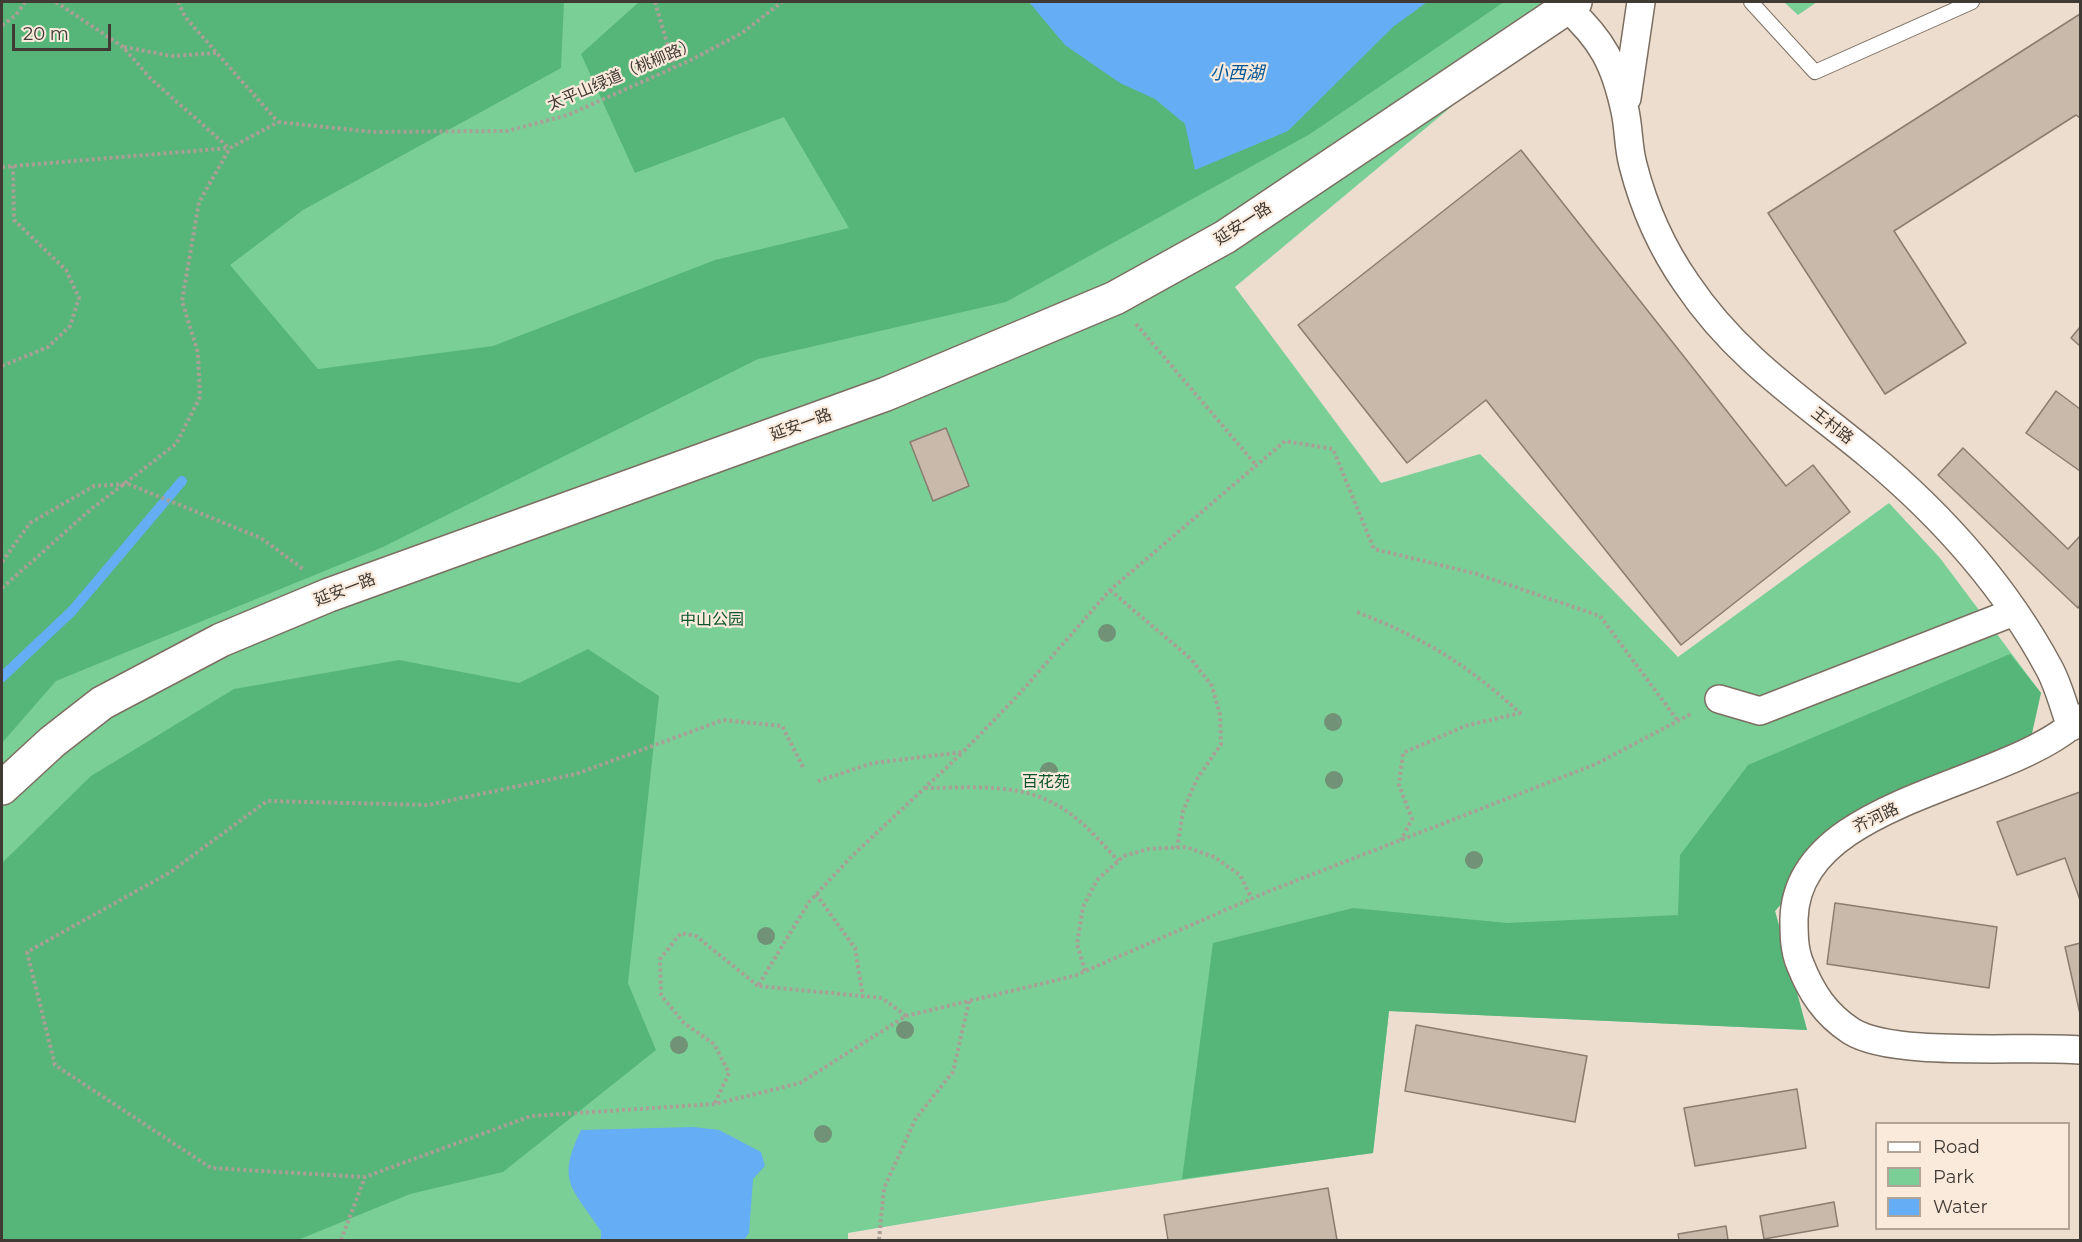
<!DOCTYPE html>
<html>
<head>
<meta charset="utf-8">
<style>
  body { margin:0 }
  #map { position:relative; width:2082px; height:1242px; overflow:hidden; background:#ecddcf; font-family:Montserrat,sans-serif }
  canvas { display:block }
  .frame { position:absolute; inset:0; border:3px solid #403a34; pointer-events:none }
  .legend { position:absolute; left:1875px; top:1122px; width:195px; height:108px; box-sizing:border-box; background:#faeadc; border:2px solid #b0a499; margin:0; padding:8px 10px; list-style:none; font-size:18px; color:#403a34 }
  .legend li { display:flex; align-items:center; gap:12px; height:30px }
  .legend b { width:30px; border:2px solid #b0a499 }
  .scale { position:absolute; left:12px; top:24px; width:99px; height:27px; box-sizing:border-box; border:3px solid #403a34; border-top:0; padding-left:8px; font-size:18px; line-height:21px; white-space:nowrap; color:#403a34; -webkit-text-stroke:4px #faeadc; paint-order:stroke }
</style>
</head>
<body>
<div id="map">
<canvas width="2082" height="1242"></canvas>
<div class="frame"></div>
<ul class="legend">
<li><b style="height:8px;background:#fff"></b>Road</li>
<li><b style="height:16px;background:#7acf97"></b>Park</li>
<li><b style="height:16px;background:#65adf5"></b>Water</li>
</ul>
<div class="scale">20 m</div>
</div>
<script>
const g = document.querySelector('canvas').getContext('2d');
g.lineJoin = 'round';
function fill(path, color) {
  g.fillStyle = color;
  g.fill(path, 'evenodd');
}
function strokePath(path, color, width, dash) {
  g.strokeStyle = color;
  g.lineWidth = width;
  g.lineCap = dash ? 'butt' : 'round';
  g.setLineDash(dash || []);
  g.stroke(path);
}
function write(font, color, halo, rows, align = 'center') {
  g.font = font + ' Montserrat,"Noto Sans SC",sans-serif';
  g.lineWidth = 4.5;
  g.setLineDash([]);
  g.textBaseline = 'middle';
  g.strokeStyle = halo;
  g.fillStyle = color;
  for (const [text, x, y, turn = 0] of rows) {
    g.save();
    g.translate(x, y);
    g.rotate((+turn || 0) * Math.PI / 180);
    g.textAlign = isNaN(turn) ? turn : align;
    if (halo) g.strokeText(text, 0, 0);
    g.fillText(text, 0, 0);
    g.restore();
  }
}
fill(new Path2D(`
  M2,2H1577L1235,287L1381,483L1480,454L1678,657L1889,503L1940,558L2041,693L1862,812L1775,911L1807,1030L1389,1011L1373,1153C1197,1177 1023,1203 848,1233V1240H2Z
  M1784,2H1817L1798,15Z`), '#7acf97');
fill(new Path2D(`
  M2,2H564L561,68L303,210L230,265L318,369L493,346L715,260L849,228L784,117L635,173L581,54L639,2H1504L1310,134L1006,302L758,359L383,547L56,681L2,743Z
  M588,649L659,696L628,983L656,1050L503,1172L410,1194L298,1240H2V863L91,776L234,689L399,660L519,683Z
  M2010,654L2041,693L2029,747L1862,812L1775,911L1807,1030L1389,1011L1373,1153L1182,1179L1213,943L1353,908L1507,923L1678,915L1680,855L1748,765Z`), '#56b679');
fill(new Path2D(`
  M1029,2H1427L1393,27L1288,131L1195,170L1185,124L1155,99L1120,83L1065,45Z
  M693,1127L719,1130L761,1152L765,1166L753,1179L749,1233L744,1240H601V1231C572,1187 556,1182 581,1130Z`), '#65adf5');
strokePath(new Path2D(`
  M2,677L72,611L182,481`), '#65adf5', 10);
const building = new Path2D(`
  M2080,14V118L2076,115L1894,231L1966,343L1885,394L1768,213Z
  M1521,150L1786,486L1813,465L1850,512L1681,645L1486,400L1407,463L1298,325Z
  M2080,327V346L2071,338Z
  M2056,391L2080,409V471L2026,433Z
  M946,428L969,486L933,501L910,442Z
  M1963,448L2068,549L2080,536V605L2078,608L1938,475Z
  M2080,792V900L2065,858L2017,875L1997,822Z
  M1835,903L1997,927L1989,988L1827,964Z
  M2080,943V1014L2065,947Z
  M1416,1025L1587,1056L1575,1122L1405,1091Z
  M1797,1089L1806,1148L1695,1166L1684,1108Z
  M1328,1188L1337,1240H1168L1164,1215Z
  M1834,1202L1838,1226L1764,1239L1760,1216Z
  M1726,1226L1728,1240H1679L1678,1234Z`);
fill(building, '#c8b9ab');
strokePath(building, '#8a7c6f', 1.5);
const lane = new Path2D(`
  M1751,2L1815,72L1972,2`);
const street = new Path2D(`
  M1566,7C1602,39 1615,64 1625,111C1629,129 1628,147 1633,165C1644,208 1661,247 1687,284C1736,357 1801,399 1868,454C1939,513 2005,586 2049,668C2059,686 2064,708 2071,727
  M1627,98L1641,2
  M1719,699L1760,711L2014,612
  M2080,718C2009,788 1797,798 1794,919C1794,934 1794,950 1800,964C1811,992 1825,1014 1851,1031C1894,1058 2025,1045 2080,1050`);
const secondary = new Path2D(`
  M2,788L52,742L102,703L221,640L329,595L886,394L1115,298L1225,237L1575,2`);
strokePath(lane, '#7c6e61', 16);
strokePath(street, '#7c6e61', 30);
strokePath(secondary, '#7c6e61', 36);
strokePath(new Path2D(`
  M56,2L123,47L151,79L229,148
  M178,2L185,17L278,122
  M655,2L674,67
  M2,25L16,15L25,2
  M124,47L172,56L216,53
  M278,122L373,132L507,131L568,115L691,60L742,33L782,2
  M2,167L229,148
  M1136,324L1256,465
  M2,366L48,347L70,326L79,298L66,270L14,220L13,166
  M2,562L30,523L94,486L128,484L261,538L303,569
  M2,588L90,510L176,444L200,397L198,353L182,301L199,202L230,148L278,122
  M1110,590L1191,659L1212,686L1220,715L1221,744L1197,779L1183,811L1177,848
  M1357,612C1425,639 1465,663 1520,713L1465,726L1403,753L1399,785L1412,819L1401,840
  M803,767L782,726L723,720L576,774L428,805L267,801L169,873L27,952L55,1065L211,1168L365,1177L531,1116L715,1104L800,1083L906,1016L1074,976L1267,892L1596,764L1693,713
  M818,781L873,763L963,752L1021,692L1110,590L1285,441L1333,449L1374,549L1477,574L1600,616L1678,721
  M925,788C965,788 1012,783 1049,801C1076,813 1099,839 1118,861
  M816,894L855,948L863,997
  M1085,971L1077,944L1083,907L1097,880L1124,856L1149,849L1186,847L1214,857L1240,875L1252,899
  M906,1016L882,998L758,986L809,902L851,857L963,752
  M715,1103L729,1073L714,1044L684,1023L661,995L660,959L681,933L696,936L758,986
  M341,1240L365,1177
  M879,1240L884,1188L916,1118L953,1072L969,1001`), '#aa9f94', 4, [3, 3]);
strokePath(lane, '#fff', 14);
strokePath(street, '#fff', 27);
strokePath(secondary, '#fff', 33);
g.fillStyle = '#719276';
for (const [x, y] of [
  [1107,633],
  [1333,722],
  [1049,771],
  [1334,780],
  [1474,860],
  [766,936],
  [905,1030],
  [679,1045],
  [823,1134]
]) {
  g.beginPath();
  g.arc(x, y, 9, 0, 2 * Math.PI);
  g.fill();
}
write('16px', '#403a34', '#faeadc', [
  ["太平山绿道（桃柳路）",622,75,-23],
  ["延安一路",1243,224,-33],
  ["延安一路",801,425,-20],
  ["王村路",1832,426,38],
  ["延安一路",345,590,-21],
  ["齐河路",1876,818,-25]
]);
write('16px', '#0c552e', '#faeadc', [
  ["中山公园",712,620],
  ["百花苑",1046,782]
]);
write('italic 18px', '#005696', '#faeadc', [
  ["小西湖",1237,74]
]);
</script>
</body>
</html>
